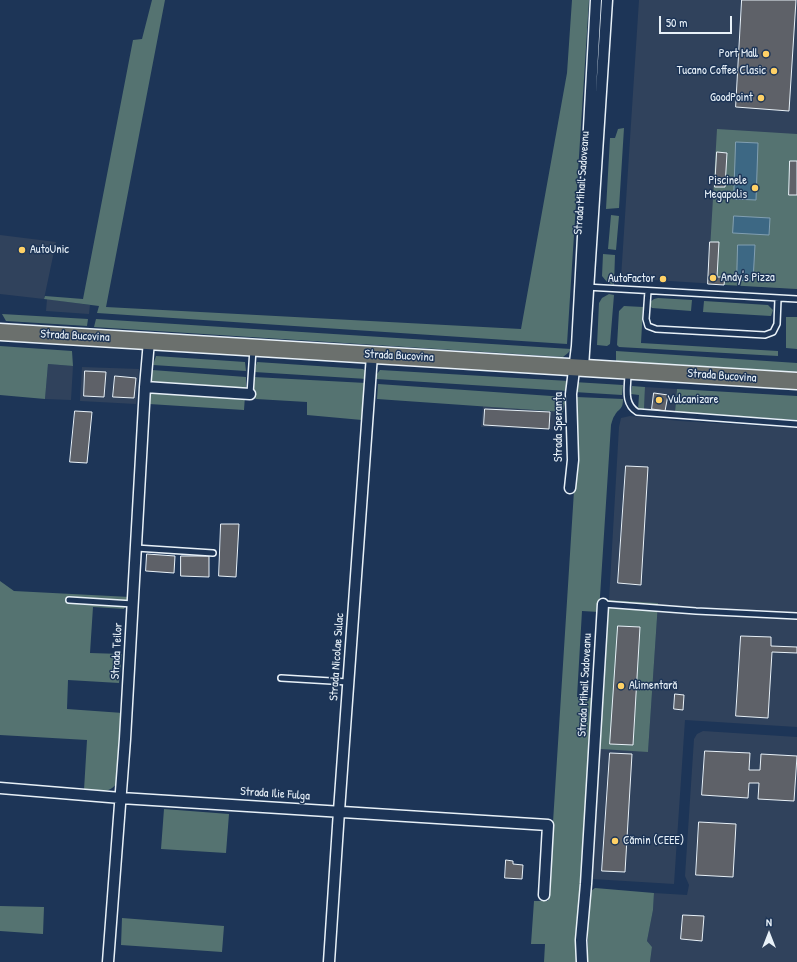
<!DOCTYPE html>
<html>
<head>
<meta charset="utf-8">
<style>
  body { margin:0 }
  #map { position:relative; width:797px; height:962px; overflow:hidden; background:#1d3557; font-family:"Patrick Hand",sans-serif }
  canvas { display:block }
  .north { position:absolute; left:749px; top:914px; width:40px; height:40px; -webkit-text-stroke:3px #1d3557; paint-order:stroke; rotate:0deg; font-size:11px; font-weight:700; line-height:16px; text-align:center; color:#e8f1f8 }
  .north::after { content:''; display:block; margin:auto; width:14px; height:18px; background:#e8f1f8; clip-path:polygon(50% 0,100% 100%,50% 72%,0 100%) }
  .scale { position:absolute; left:659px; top:16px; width:73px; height:18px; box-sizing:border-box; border:2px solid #e8f1f8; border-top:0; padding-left:5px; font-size:12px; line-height:14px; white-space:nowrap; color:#e8f1f8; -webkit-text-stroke:3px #1d3557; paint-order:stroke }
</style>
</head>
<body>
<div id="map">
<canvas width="797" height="962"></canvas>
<div class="north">N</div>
<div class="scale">50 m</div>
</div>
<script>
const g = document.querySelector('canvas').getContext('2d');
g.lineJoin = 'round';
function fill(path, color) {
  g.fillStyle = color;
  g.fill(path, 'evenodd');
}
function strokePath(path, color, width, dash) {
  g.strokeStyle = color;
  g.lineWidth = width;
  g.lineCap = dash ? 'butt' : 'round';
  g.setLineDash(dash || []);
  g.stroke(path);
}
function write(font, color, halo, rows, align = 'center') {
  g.font = font + ' "Patrick Hand",sans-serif';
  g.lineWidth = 3;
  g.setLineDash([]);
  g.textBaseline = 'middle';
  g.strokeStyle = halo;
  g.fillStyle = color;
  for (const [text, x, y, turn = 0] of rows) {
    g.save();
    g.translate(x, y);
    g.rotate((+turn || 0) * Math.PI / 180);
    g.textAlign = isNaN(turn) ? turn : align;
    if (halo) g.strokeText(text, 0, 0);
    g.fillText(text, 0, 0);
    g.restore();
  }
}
fill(new Path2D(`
  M639,0H797V289L621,278Z
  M0,235L56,242L44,299L0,294Z
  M47,299L90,305L89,314L46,311Z
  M48,364L73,366L71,400L45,399Z
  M82,367L139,369L136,404L80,401Z
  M645,387L677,389L675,412L644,410Z
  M483,406L563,412L562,430L481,427Z
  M630,416L681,421L797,428V727L685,720L674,884L592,879L600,749L648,751L658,603L609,600L619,427L621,418Z
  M703,731L797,737V962H650L652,947L647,941L653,910L654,893L687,895L689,885L685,876L694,739L697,734Z`), '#30425c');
fill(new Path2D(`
  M152,0H165L106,307L521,329L567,73L572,0H589L567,344L97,313L99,306L44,299L45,296L83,299L133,40L142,39Z
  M624,128L619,208L606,209L610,138H615L618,129Z
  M717,129L797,134V289L708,284Z
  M611,215L619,216L616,250L608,249Z
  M603,254L615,255L614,285L607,282L602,276Z
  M609,294L614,295L610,344L607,346L597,345L599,303L602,298Z
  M658,298L692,300L691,311L652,308L650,306V302L654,299Z
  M704,301L768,305L773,310L771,316L703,312Z
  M624,306L643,307L641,343L778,351V356L619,347L617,345L619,311Z
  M2,314L88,319L87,326L6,321Z
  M786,317H797V349L786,348Z
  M96,319L571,349L568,353L563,357L94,327Z
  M0,346L72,351L73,366L48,364L45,399L0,395Z
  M616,351L797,363V373L616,361Z
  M156,356L245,362L246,371L153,365Z
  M257,362L363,369L367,372V379L254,372Z
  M152,370L246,377V390L152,384L151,381Z
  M380,370L569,381L568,391L376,379L377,374Z
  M254,377L366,383L362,420L307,415V402L256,399L252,396Z
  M574,382L623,385L622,395L574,392Z
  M378,384L566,397L563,412L377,399Z
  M632,386L645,387L644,410H638L639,395L631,394Z
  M677,389L797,396V420L675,412Z
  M150,391L245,396L244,410L149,404Z
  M576,397L623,399C623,410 619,408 615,415C613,417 612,422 611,425L599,612L582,611L577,697L594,698L581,883L575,941L578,962H544L545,944H531L534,901H548L576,459Z
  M0,581L14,591L130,597L124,609L93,607L90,653L122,654L119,683L68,680L67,709L123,713L117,783C108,795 97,791 84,790L87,740L0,735Z
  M609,600L658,603L648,752L600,749Z
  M164,809L229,814L226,853L161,849Z
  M595,888L654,893L653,910L647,941L652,947L650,962H588V893Z
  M0,906L44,907L43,934L0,931Z
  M122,918L224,926L222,952L121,945Z`), '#557371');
const water = new Path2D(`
  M736,142L758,143L756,200L734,199Z
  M734,216L770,218L769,235L733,233Z
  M738,245H755L753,281L737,280Z`);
fill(water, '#3d6884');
strokePath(water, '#819fb2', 1);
const building = new Path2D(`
  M742,0H796L789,111L736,107Z
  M717,152L727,153L725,187H715Z
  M790,161H797V195H789Z
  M710,242H719L717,277H725L724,285L708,284Z
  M85,371L106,372L104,397L84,396Z
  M115,376L136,378L134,398L113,397Z
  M654,393L668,395L665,411L652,409Z
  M485,409L550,412L549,429L484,425Z
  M75,411L92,412L87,463L70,462Z
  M626,466L648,467L641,585L618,583Z
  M221,524H239L236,577L219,576Z
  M147,554L175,556L174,573L146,571Z
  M181,556H209V577L181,576Z
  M618,626L640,627L633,745L610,744Z
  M741,636L771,637V646L797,647V653L772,652L768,718L736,716Z
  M675,694L684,695L683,710L674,709Z
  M705,751L750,753L749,770H760L761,754L797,756L794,801L758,799L759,783H749L748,798L702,795Z
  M610,753L632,754L625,872L602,871Z
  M699,822L736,824L733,877L696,875Z
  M506,860L513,861V864L523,865L522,879L505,878Z
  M683,915L704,916L702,941L681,939Z`);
fill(building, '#5e6168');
strokePath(building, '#e8f1f8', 1);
const lane = new Path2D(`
  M586,287L797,299
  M648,291L646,319L648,326L656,329L765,335L773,332L777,324L778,299
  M628,373C628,388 623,403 637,412L797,424
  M250,394L253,349
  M136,548L213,553
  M69,600L133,604
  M603,604L696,611L797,616
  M281,678L348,682`);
const street = new Path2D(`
  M583,367L607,0
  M145,387L250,394
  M570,488L573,460L571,394L577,346L596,0
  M0,788L121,798L548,825L544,895
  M108,962L125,739L145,387L149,341
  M329,962L339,811L372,355
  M582,962L581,940L586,884L603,604`);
const primary = new Path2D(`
  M0,332L797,381`);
strokePath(lane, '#e8f1f8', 8);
strokePath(street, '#e8f1f8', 13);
strokePath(primary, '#e8f1f8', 19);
strokePath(lane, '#1d3557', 5);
strokePath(street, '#1d3557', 10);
strokePath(primary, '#6b706d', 16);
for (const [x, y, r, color] of [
  [766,54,4,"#ffd166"],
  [774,71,4,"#ffd166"],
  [761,98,4,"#ffd166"],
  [755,188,4,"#ffd166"],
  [22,250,4,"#ffd166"],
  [713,278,4,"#ffd166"],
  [663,279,4,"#ffd166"],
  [659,400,4,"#ffd166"],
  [621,686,4,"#ffd166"],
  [615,841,4,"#ffd166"]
]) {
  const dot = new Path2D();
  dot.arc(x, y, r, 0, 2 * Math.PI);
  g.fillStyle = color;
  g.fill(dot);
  strokePath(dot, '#1d3557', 1.5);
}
write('12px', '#e8f1f8', '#1d3557', [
  ["Port Mall",758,54],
  ["Tucano Coffee Clasic",766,71],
  ["GoodPoint",753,98],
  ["Piscinele",747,181],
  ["Megapolis",747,195],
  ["AutoUnic",30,250,"left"],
  ["Andy's Pizza",721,278,"left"],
  ["AutoFactor",655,279],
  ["Vulcanizare",667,400,"left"],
  ["Alimentară",629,686,"left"],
  ["Cămin (CEEE)",623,841,"left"]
], 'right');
write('12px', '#e8f1f8', '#1d3557', [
  ["Strada Mihail Sadoveanu",582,183,-86],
  ["Strada Bucovina",75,336,3],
  ["Strada Bucovina",399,356,3],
  ["Strada Bucovina",722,376,4],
  ["Strada Speranța",559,427,-90],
  ["Strada Teilor",117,651,-87],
  ["Strada Nicolae Sulac",337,657,-86],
  ["Strada Mihail Sadoveanu",585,685,-87],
  ["Strada Ilie Fulga",275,794,4]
]);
</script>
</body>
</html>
